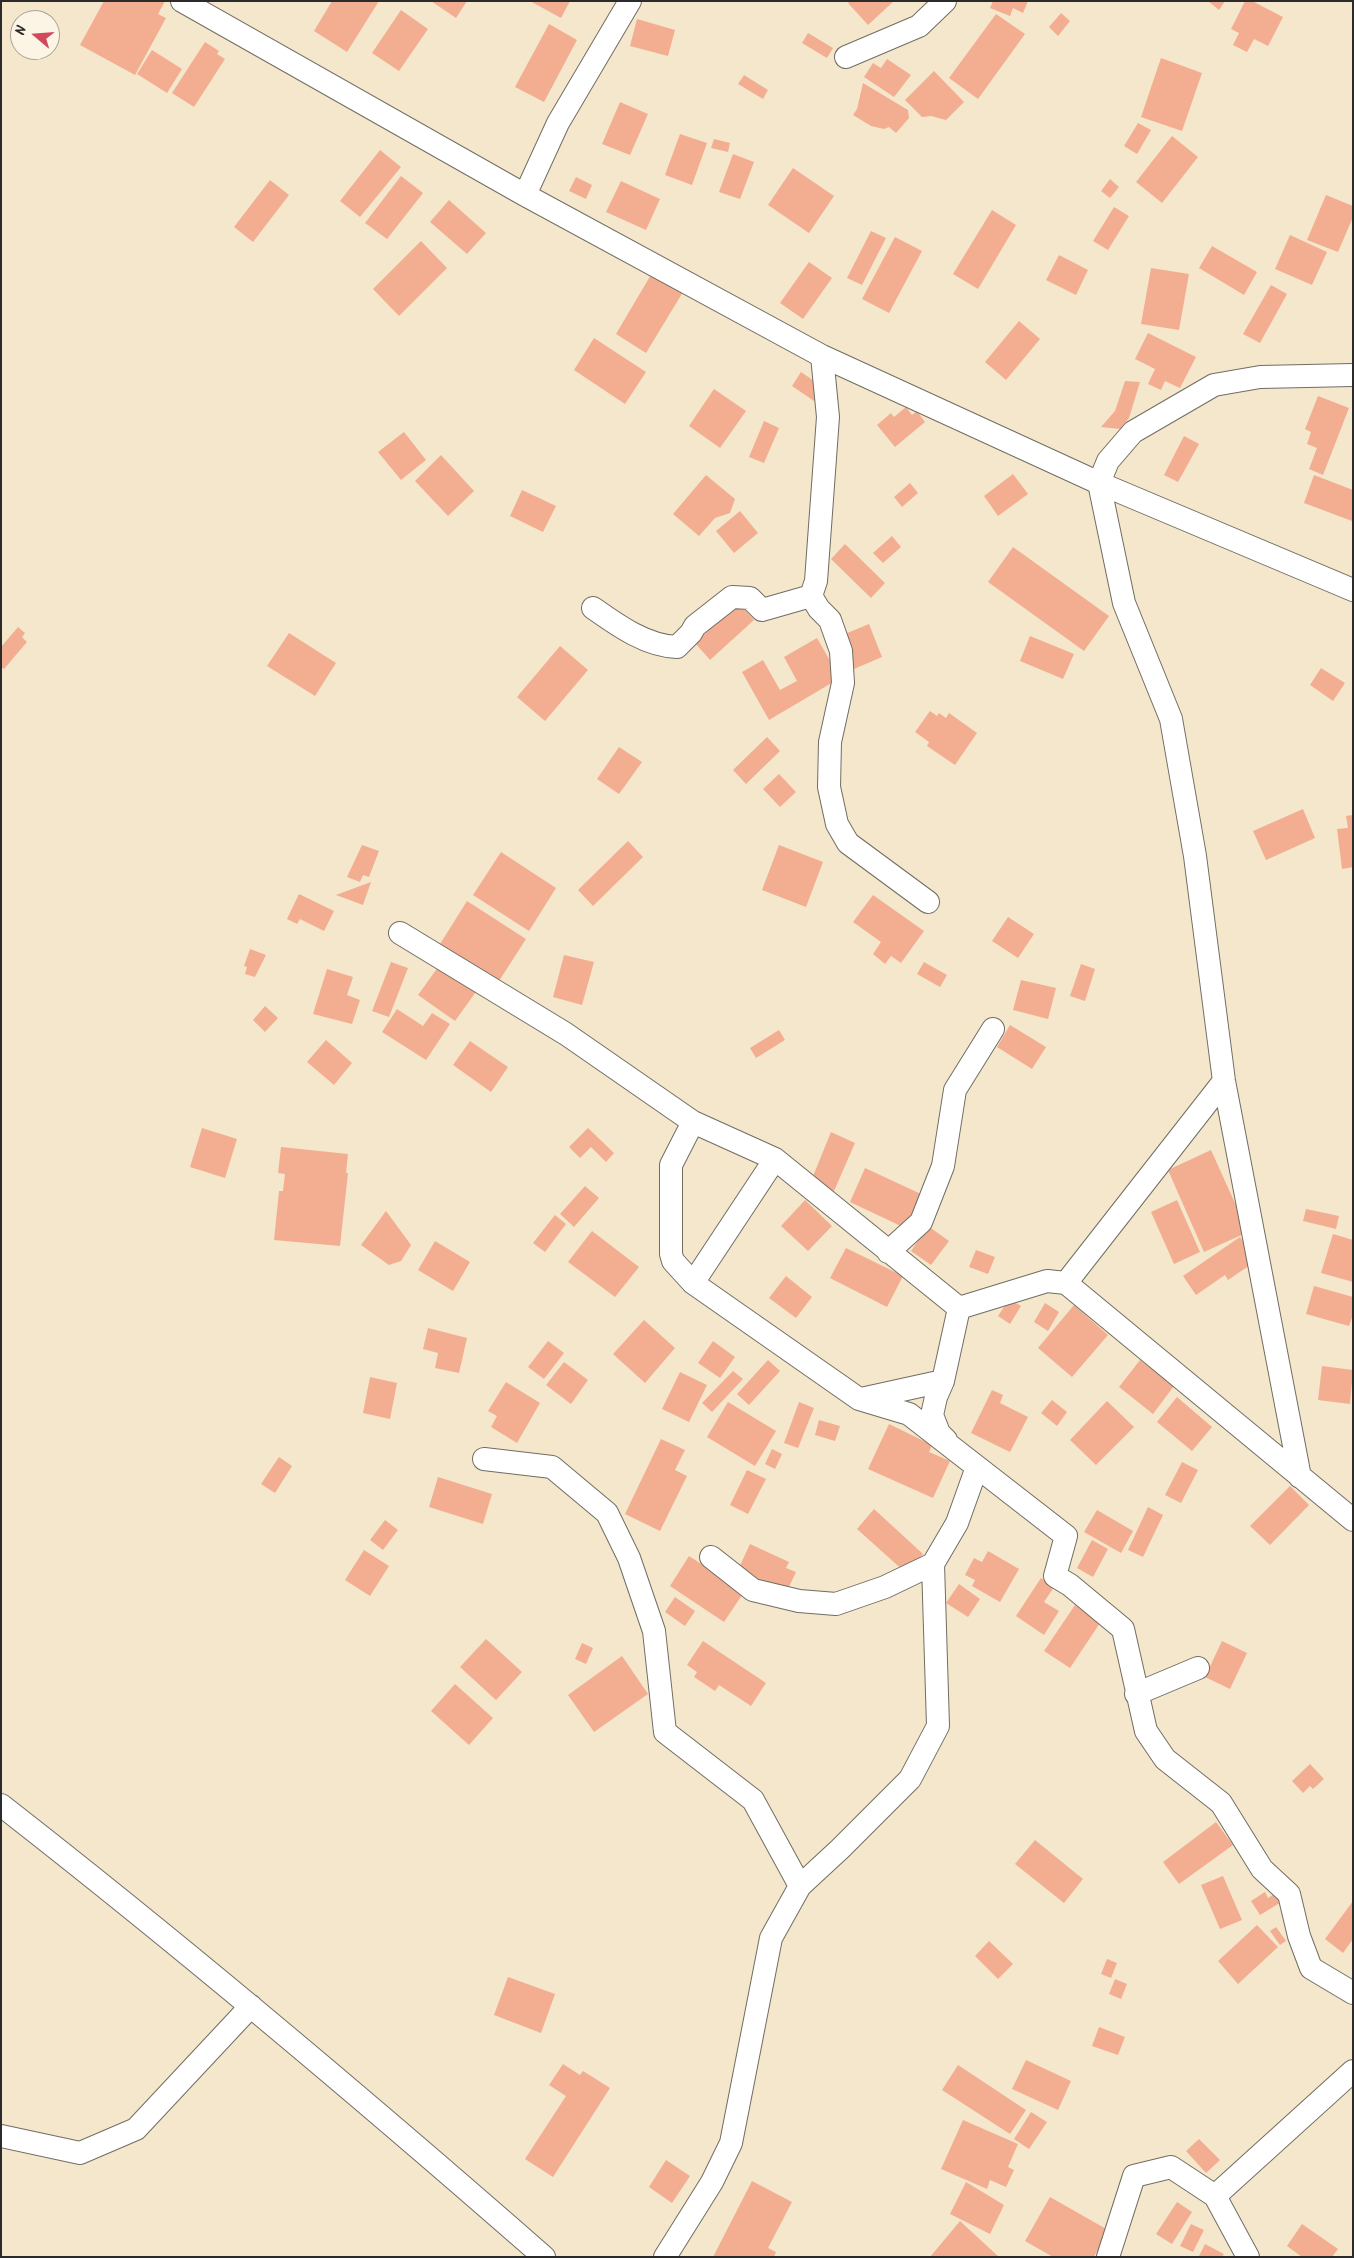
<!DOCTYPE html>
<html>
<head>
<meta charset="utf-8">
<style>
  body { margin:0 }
  #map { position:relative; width:1354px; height:2258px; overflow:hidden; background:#f4e7cc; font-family:Kalam,sans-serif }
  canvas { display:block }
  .frame { position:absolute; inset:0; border:2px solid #2b2b2b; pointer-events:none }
  .north { position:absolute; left:10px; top:10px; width:50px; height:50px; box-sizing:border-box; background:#fcf5e5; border:1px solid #a8a49b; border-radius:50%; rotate:288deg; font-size:14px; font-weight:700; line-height:20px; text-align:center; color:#2b2b2b }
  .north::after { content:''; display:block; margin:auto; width:18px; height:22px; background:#d1495b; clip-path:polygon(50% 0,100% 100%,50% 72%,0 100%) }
</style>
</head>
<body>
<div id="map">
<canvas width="1354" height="2258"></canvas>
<div class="frame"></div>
<div class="north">N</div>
</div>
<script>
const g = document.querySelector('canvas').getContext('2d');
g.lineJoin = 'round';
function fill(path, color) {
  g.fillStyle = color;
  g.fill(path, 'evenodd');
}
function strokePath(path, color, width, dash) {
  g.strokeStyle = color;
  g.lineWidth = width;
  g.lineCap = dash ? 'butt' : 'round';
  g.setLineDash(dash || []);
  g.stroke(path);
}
fill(new Path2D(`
  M104,1H165L158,14L166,18L135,75L80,45Z
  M332,1H379L347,52L314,31Z
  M431,1H467L456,18Z
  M530,1H570L561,18Z
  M850,1H894L868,25L848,3Z
  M993,1H1028L1023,13L1013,8L1010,16L990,8Z
  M1208,1H1225L1219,10Z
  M1245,1H1252L1283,17L1268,46L1254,39L1247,52L1233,45L1239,33L1231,29Z
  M401,10L428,29L399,71L372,53Z
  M1061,13L1070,21L1058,36L1049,27Z
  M996,14L1025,34L978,99L949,78Z
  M637,19L675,30L668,56L630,46Z
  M549,24L577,40L544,102L515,87Z
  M808,33L833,48L827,58L802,43Z
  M205,42L219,51L217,54L225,59L194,107L172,93Z
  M152,50L182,69L167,93L137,74Z
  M1161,58L1202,73L1182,131L1141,117Z
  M887,59L911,75L894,97L864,77L873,63L881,68Z
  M934,71L964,102L946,120L931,116L922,117L905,100Z
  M744,75L768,90L763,99L738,84Z
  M863,83L908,110L909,118L896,133L889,127L884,129L871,126L853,115L857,109Z
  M620,102L648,114L630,155L602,144Z
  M1138,123L1151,130L1137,154L1124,146Z
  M680,134L707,143L692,185L665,175Z
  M1172,136L1198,157L1162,203L1136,182Z
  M714,139L730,143L728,152L711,148Z
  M380,150L401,167L360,217L340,201Z
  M733,154L754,162L740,199L719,192Z
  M793,168L834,196L809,233L768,205Z
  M401,176L423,193L387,239L365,223Z
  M576,177L592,185L586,199L569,191Z
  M1110,179L1119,187L1110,198L1101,191Z
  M270,180L289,195L253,242L234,227Z
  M621,181L660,199L646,230L606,212Z
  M1326,195L1353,206V217L1338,252L1307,240Z
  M449,200L486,233L467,254L430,222Z
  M1114,207L1129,216L1108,250L1093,241Z
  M992,210L1016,225L978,289L953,274Z
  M871,231L886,238L862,285L847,278Z
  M1290,235L1327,252L1312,285L1275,269Z
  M895,237L922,251L889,313L862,299Z
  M421,241L447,268L399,316L373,289Z
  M1212,246L1257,272L1244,295L1199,268Z
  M1059,255L1088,270L1076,295L1046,280Z
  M809,262L832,278L803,319L780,303Z
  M1151,268L1189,274L1179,330L1141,324Z
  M652,273L683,292L646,353L616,334Z
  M1271,285L1287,294L1260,343L1243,334Z
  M1019,321L1040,339L1006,380L985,362Z
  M1148,333L1196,357L1180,388L1165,381L1161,390L1148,384L1155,369L1135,359Z
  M594,338L646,372L625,404L574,370Z
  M801,372L823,387L814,401L792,386Z
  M1125,381L1140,382L1129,418L1120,429L1101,427L1115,411Z
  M714,389L746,411L720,448L689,426Z
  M1318,396L1349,408L1323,475L1309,469L1317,448L1307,444L1311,432L1305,429Z
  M906,407L912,415L917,411L925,422L895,447L877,425L891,413L894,417Z
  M764,421L779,428L764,463L749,457Z
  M404,432L426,460L401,480L378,452Z
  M1184,436L1199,444L1178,482L1164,475Z
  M441,455L474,491L448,516L415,481Z
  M1013,474L1028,494L998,516L984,496Z
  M706,475L735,499L730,513L715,518L699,536L673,514Z
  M1314,475L1353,490L1352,521L1304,503Z
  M910,483L918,493L902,507L894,497Z
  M522,490L556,506L543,532L510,516Z
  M740,511L758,533L734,553L716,531Z
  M892,536L901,547L883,563L873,553Z
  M845,544L885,583L871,598L831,559Z
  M1013,547L1109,616L1084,651L988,582Z
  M738,603L754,620L710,660L695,643Z
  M869,624L882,657L854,669L840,636Z
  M18,627L25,633L22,637L27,642L4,669L1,667V647Z
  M289,633L336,663L315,696L267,666Z
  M1030,636L1074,654L1063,679L1020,661Z
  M817,638L840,678L769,720L742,672L763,660L780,690L797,681L784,657Z
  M560,646L588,670L545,721L517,697Z
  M1321,668L1345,683L1333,701L1310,685Z
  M930,711L937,716L939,713L946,718L949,713L977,733L955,765L927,746L929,742L915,732Z
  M767,737L780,751L746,784L733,770Z
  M619,747L642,762L619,794L597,779Z
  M779,774L796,792L780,807L763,789Z
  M1303,809L1315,838L1266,860L1253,831Z
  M1353,815V867L1342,869L1337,829L1348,828L1346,816Z
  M628,841L643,857L593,906L578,890Z
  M362,845L379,851L369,877L363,875L360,882L347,877Z
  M779,845L823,862L806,907L762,890Z
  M501,852L556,888L529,931L473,895Z
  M371,882L363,905L336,895Z
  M299,894L334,911L324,931L300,919L297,924L287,919Z
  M873,895L924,931L901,963L891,956L885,964L873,954L881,942L853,922Z
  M467,901L526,939L499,981L440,944Z
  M1008,917L1034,934L1018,958L992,941Z
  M250,949L266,955L255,977L245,974L247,967L244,966Z
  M564,955L594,962L582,1005L553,997Z
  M391,962L408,968L389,1017L372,1011Z
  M924,962L947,975L940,987L917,974Z
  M441,963L478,989L455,1021L418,995Z
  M1081,964L1095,969L1085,1001L1070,996Z
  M327,969L353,977L347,995L360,1000L352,1024L313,1014Z
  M1021,980L1056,988L1048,1019L1013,1010Z
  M265,1006L278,1018L265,1032L253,1020Z
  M397,1009L423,1026L432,1013L450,1024L426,1060L382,1032Z
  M1010,1025L1046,1047L1032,1069L997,1047Z
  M779,1030L785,1040L756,1058L750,1048Z
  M326,1040L352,1063L334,1085L307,1062Z
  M470,1041L508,1067L491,1092L453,1065Z
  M202,1128L237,1139L225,1178L190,1167Z
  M588,1128L614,1153L606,1162L591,1147L580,1158L569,1147Z
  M831,1132L855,1143L834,1191L811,1181Z
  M281,1147L348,1154L346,1173H348L340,1246L274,1240L279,1191H283L285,1174L278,1173Z
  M1211,1150L1248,1232L1204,1252L1168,1170Z
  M865,1168L921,1194L905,1228L850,1202Z
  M585,1186L599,1198L574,1227L560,1214Z
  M805,1200L832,1226L808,1251L781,1226Z
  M1177,1200L1200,1252L1174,1264L1151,1212Z
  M1306,1209L1339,1216L1336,1229L1303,1221Z
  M386,1211L411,1245L401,1261L389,1265L361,1245Z
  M555,1215L566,1224L545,1252L533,1243Z
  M928,1226L949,1241L931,1265L911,1251Z
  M592,1231L639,1267L615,1297L568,1262Z
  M1333,1234L1353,1240V1282L1321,1273Z
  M1240,1237L1256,1261L1228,1280L1225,1275L1196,1295L1183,1276Z
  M435,1241L470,1262L453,1291L418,1270Z
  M846,1248L903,1276L887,1307L830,1278Z
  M976,1250L995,1257L988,1274L969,1267Z
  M786,1276L812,1297L796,1318L769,1298Z
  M1314,1286L1353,1297V1315L1349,1326L1306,1314Z
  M1009,1299L1021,1306L1010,1324L998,1316Z
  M1045,1303L1059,1312L1048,1331L1034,1322Z
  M1074,1305L1108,1335L1072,1377L1038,1348Z
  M644,1320L675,1348L645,1383L613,1354Z
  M428,1328L467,1338L459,1373L435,1368L438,1353L423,1349Z
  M548,1341L564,1353L544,1379L528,1367Z
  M713,1341L735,1357L720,1378L698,1363Z
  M768,1360L780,1371L749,1405L737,1394Z
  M1140,1360L1174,1386L1153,1414L1119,1387Z
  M564,1362L588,1380L571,1404L546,1385Z
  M1322,1366L1353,1370L1350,1404L1318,1400Z
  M733,1371L743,1379L712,1412L702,1403Z
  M680,1372L707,1385L689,1422L662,1409Z
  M370,1377L397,1383L390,1419L363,1413Z
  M506,1382L540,1403L517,1443L491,1427L497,1416L488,1411Z
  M992,1390L1003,1395L1000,1403L1028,1417L1010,1452L971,1433Z
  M1177,1397L1212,1427L1192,1451L1157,1422Z
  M1052,1400L1067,1412L1057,1426L1041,1413Z
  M1107,1401L1134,1427L1096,1465L1070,1440Z
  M728,1402L776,1431L755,1466L707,1437Z
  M799,1402L814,1408L798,1448L784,1443Z
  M819,1420L840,1426L835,1441L815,1435Z
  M889,1424L932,1445L929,1452L950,1461L933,1498L868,1469Z
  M661,1439L685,1450L675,1470L687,1476L660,1531L625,1514Z
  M772,1449L782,1454L775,1469L765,1464Z
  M279,1457L292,1466L275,1493L261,1484Z
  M1182,1462L1198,1470L1181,1503L1165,1495Z
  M747,1470L766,1479L748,1514L730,1505Z
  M438,1477L492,1494L483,1524L429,1507Z
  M1290,1486L1309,1505L1270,1545L1250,1526Z
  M1148,1507L1163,1515L1143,1557L1128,1550Z
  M874,1509L923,1554L906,1573L857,1529Z
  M1097,1510L1133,1531L1121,1553L1084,1532Z
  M385,1520L398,1530L383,1550L370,1540Z
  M1092,1540L1108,1549L1093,1577L1077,1568Z
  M750,1544L789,1562L786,1568L796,1572L787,1591L738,1570Z
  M364,1550L389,1566L370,1596L345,1580Z
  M988,1551L1019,1569L1000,1602L972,1586L975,1580L965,1575L974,1558L982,1562Z
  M689,1556L744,1592L724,1622L670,1586Z
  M1041,1578L1054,1587L1044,1602L1059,1611L1044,1635L1016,1616Z
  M959,1584L980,1599L968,1617L946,1603Z
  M675,1597L695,1611L685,1626L665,1612Z
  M1075,1605L1100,1623L1070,1668L1044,1651Z
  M486,1639L522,1672L496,1700L460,1667Z
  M703,1641L766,1683L751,1706L719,1685L715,1691L694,1677L697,1672L687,1665Z
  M1222,1641L1247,1653L1230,1689L1205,1677Z
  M582,1643L593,1648L586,1664L575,1659Z
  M622,1656L648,1694L594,1732L568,1695Z
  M455,1684L493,1718L469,1745L431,1711Z
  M1310,1764L1324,1779L1313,1789L1310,1786L1303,1793L1292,1781Z
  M1216,1822L1233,1845L1179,1884L1163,1862Z
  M1035,1840L1083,1879L1064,1903L1015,1864Z
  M1223,1876L1242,1920L1220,1929L1201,1885Z
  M1265,1892L1268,1898L1277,1892L1283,1901L1260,1915L1251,1901Z
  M1353,1901V1939L1343,1953L1325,1939Z
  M1257,1925L1278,1947L1238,1984L1218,1961Z
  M1276,1927L1286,1941L1280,1945L1270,1931Z
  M989,1941L1013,1964L998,1979L975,1956Z
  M1107,1959L1117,1963L1111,1978L1101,1974Z
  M508,1977L555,1994L541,2033L494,2015Z
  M1115,1979L1127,1984L1121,1999L1109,1994Z
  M1099,2027L1125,2037L1118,2055L1092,2046Z
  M1026,2060L1071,2081L1058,2110L1012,2089Z
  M563,2064L580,2075L583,2071L610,2088L553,2177L525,2159L566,2096L549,2085Z
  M958,2065L1026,2110L1010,2134L942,2090Z
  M1031,2112L1047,2122L1029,2149L1014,2139Z
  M963,2120L1018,2144L1008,2167L1014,2170L1006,2187L990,2180L987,2189L941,2169Z
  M1199,2139L1220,2160L1206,2173L1186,2151Z
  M666,2160L690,2176L672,2203L649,2187Z
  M752,2181L792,2202L768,2248L776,2252L774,2257H713Z
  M966,2182L1004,2205L990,2234L950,2214Z
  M1050,2197L1108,2230L1094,2257H1053L1025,2241Z
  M1177,2202L1192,2212L1172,2244L1156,2234Z
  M960,2221L999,2257H930Z
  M1191,2224L1204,2230L1193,2252L1180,2246Z
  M1302,2224L1338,2249L1332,2257H1302L1287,2246Z
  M1205,2244L1224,2254L1222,2257L1199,2256Z`), '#f3ae92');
const minor = new Path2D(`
  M182,1L525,195L822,356L1099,483L1353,590
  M846,57L919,26L945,1
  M525,195L558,123L630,1
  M822,356L828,417L816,581L811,596L819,609L830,620L841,651L843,683L830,742L829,787L837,824L848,843L928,902
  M593,608C617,625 646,646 677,647L691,633L695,626L732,597L750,598L762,610L811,596
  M400,933L566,1034L693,1122L775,1159L959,1308
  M693,1122L671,1165V1254L673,1261L693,1283L859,1399L909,1414L1066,1536L1055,1576L1070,1585L1123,1629L1146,1731L1165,1759L1221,1803L1262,1869L1289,1894L1299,1936L1311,1968L1353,1993
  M888,1252L921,1222L943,1166L955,1090L993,1029
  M693,1283L775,1159
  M1066,1283L1224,1081
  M959,1308L1047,1281L1066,1283L1353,1520
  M861,1399L943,1381
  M946,1440L939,1433L932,1415L936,1397L943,1381L959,1308
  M484,1459L552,1467L607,1513L629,1558L654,1631L665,1732L753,1800L800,1886
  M1300,1477L1224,1081L1195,856L1171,719L1124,603L1099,483L1108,461L1133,432L1214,385L1260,377L1353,375
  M711,1557L753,1590L799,1601L836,1604L885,1587L933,1564L957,1523L977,1467
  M1136,1694L1198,1668
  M1,1805C187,1950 367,2102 544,2257
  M1,2136L80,2153L136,2129L251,2006
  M1215,2196L1353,2071
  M665,2257L712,2182L731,2143L771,1938L800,1886L840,1849L910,1779L938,1726L933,1564
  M1108,2257L1134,2176L1171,2167L1215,2196L1248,2257`);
strokePath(minor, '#716d63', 24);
strokePath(minor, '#fff', 22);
</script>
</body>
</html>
